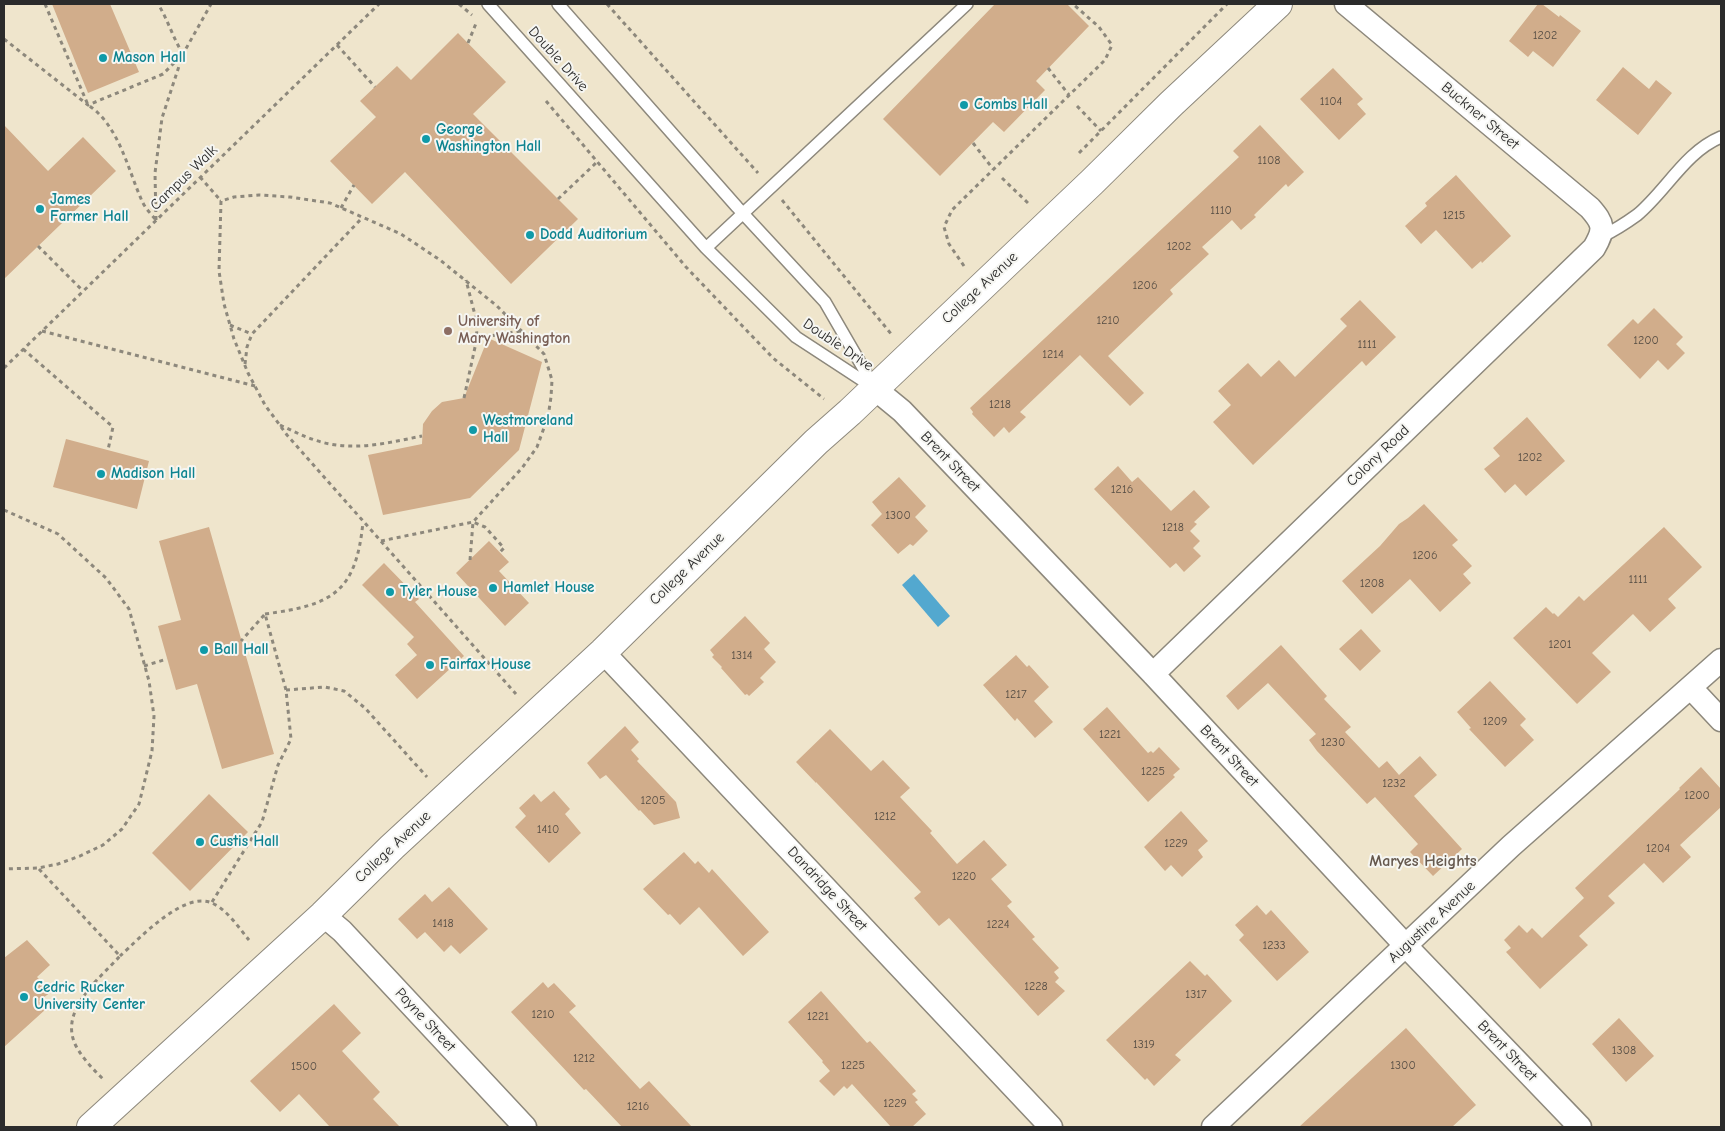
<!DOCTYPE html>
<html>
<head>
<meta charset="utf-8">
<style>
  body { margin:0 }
  #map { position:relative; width:1725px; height:1131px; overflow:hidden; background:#efe5cc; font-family:"Comic Neue",sans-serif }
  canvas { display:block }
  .frame { position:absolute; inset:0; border:5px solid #2b2b2b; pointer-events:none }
</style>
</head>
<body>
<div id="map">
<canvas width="1725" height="1131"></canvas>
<div class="frame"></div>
</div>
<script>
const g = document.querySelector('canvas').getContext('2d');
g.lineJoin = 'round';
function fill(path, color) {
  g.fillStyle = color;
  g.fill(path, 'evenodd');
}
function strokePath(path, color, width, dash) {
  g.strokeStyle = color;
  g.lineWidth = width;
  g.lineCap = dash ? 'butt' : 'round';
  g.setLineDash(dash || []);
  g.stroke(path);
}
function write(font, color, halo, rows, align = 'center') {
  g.font = font + ' "Comic Neue",sans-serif';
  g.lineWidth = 4;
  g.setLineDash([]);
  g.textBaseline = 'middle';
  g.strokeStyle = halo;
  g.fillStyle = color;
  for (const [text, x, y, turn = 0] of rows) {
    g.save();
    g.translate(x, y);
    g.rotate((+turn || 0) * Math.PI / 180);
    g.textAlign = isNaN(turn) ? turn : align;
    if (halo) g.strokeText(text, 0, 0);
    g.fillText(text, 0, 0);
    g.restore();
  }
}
fill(new Path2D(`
  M914,574L950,616L938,627L902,585Z`), '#53a8cf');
fill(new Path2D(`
  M52,4H110L139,72L88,93Z
  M995,4H1067L1089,26L1036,81L1045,90L1004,132L993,122L940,176L883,119Z
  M1538,4H1542L1559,17L1560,15L1581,31L1553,67L1533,51L1528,57L1509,41Z
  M458,33L506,82L473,114L578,219L511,284L405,172L372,204L330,161L376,117L360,101L397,66L411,80Z
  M1623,67L1649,89L1656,80L1672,93L1638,135L1596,100Z
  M1333,68L1363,99L1357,104L1366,114L1339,140L1300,99Z
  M4,125L48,171L83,137L116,171L4,279Z
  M1260,125L1304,172L1288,187L1286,184L1254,215L1256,217L1241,230L1232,220L1202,247L1209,254L1170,290L1173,294L1108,356L1144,393L1130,406L1080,355L1020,412L1026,417L1009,433L1004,427L994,437L972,414L973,412L970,408L1239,157L1233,151Z
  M1456,175L1511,236L1482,263L1481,261L1472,269L1436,230L1421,244L1405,226L1427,206L1425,203Z
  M1360,300L1396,337L1366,366L1362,361L1253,465L1213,422L1231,405L1218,391L1248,363L1261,377L1279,360L1295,377L1347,326L1340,319Z
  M1654,308L1683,337L1676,344L1685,353L1668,370L1658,360L1640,379L1607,345L1633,319L1638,324Z
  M488,338L542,362L519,450L470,498L383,515L368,455L422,444L423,424L432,411L442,402L464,398Z
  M1527,417L1565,461L1526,496L1515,484L1505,493L1484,469L1500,456L1493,448Z
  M66,439L149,461L137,509L53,487Z
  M1118,466L1132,482L1138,477L1171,511L1194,490L1210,507L1194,522L1197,524L1190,531L1200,541L1193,548L1201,556L1184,572L1176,563L1170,568L1094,489Z
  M899,477L926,506L915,517L928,531L913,546L910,544L898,554L871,525L882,514L872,502Z
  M1424,504L1458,540L1452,545L1472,566L1463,574L1471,583L1440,612L1410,579L1372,614L1342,581L1380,546L1399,524L1408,518Z
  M209,527L274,754L222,769L197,684L176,690L158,626L181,620L159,541Z
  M1664,527L1702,567L1668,599L1676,608L1650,632L1633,614L1592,653L1611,672L1577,704L1513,638L1546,607L1553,614L1554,613L1558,617L1579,596L1584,601Z
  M489,541L509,562L499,571L529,603L505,626L456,573Z
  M384,563L419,599L415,602L464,656L417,699L395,675L417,655L407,644L414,637L362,585Z
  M745,616L770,643L764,649L776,662L760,678L764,682L749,696L747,694L745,695L721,668L722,667L712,657L714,655L710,650Z
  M1361,629L1381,651L1360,671L1339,649Z
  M1281,645L1327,696L1324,699L1351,727L1345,732L1379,768L1387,761L1399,775L1420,756L1437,775L1414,796L1462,849L1433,876L1410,852L1418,844L1375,797L1367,804L1317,751L1309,740L1316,734L1268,683L1238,710L1226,696Z
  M1016,655L1027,667L1029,665L1049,687L1034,701L1053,722L1035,738L1017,718L1015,721L983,685Z
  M1490,681L1526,719L1520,725L1534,740L1505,767L1469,729L1471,728L1457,712Z
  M1107,707L1148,753L1151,751L1153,753L1159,747L1180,769L1173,775L1175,777L1148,802L1083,729Z
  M625,726L639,742L631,750L639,759L637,761L676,802L680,818L654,825L640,810L639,811L606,775L600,779L587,763Z
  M830,729L871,771L883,760L910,788L900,797L932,831L930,833L957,864L984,840L1007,865L991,879L1012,902L1007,906L1035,937L1032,939L1059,968L1054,972L1059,978L1055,982L1065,991L1038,1016L949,918L939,926L914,898L921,892L816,782V783L796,762Z
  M1701,767L1721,789V807L1680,845L1691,857L1663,883L1644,863L1608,896L1615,903L1579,936L1588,945L1540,989L1506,952L1511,948L1504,940L1519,925L1527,933L1532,928L1542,938L1584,898L1575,888L1680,789L1679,788Z
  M554,791L570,809L565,814L581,833L549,863L515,827L526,816L519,808L534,794L541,802Z
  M209,794L248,832L190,891L152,853Z
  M1181,811L1208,841L1198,850L1203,857L1182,877L1171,865L1165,871L1144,847Z
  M684,852L695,864L698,861L709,873L712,869L769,932L743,956L699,907L680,925L670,914L668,915L643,889Z
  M449,887L488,929L460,954L451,945L444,952L425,932L417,939L398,919L425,894L432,902Z
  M1257,905L1266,915L1271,910L1309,952L1277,981L1239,940L1244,935L1235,925Z
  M27,940L50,965L37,977L51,992L39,1001L46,1009L4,1047V958Z
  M1190,961L1205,976L1207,974L1232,1001L1175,1055L1181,1060L1154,1086L1147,1078L1145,1080L1106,1040Z
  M543,982L548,988L554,983L576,1006L569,1012L640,1089L649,1081L692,1127H622L586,1089L584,1090L511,1012Z
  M821,991L867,1043L870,1041L916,1091L912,1094L918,1100L915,1102L926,1114L912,1127H891L852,1084L847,1089L844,1086L834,1096L819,1081L830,1071L822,1062L823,1061L788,1022Z
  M334,1004L361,1033L342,1051L380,1092L373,1099L400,1127H330L299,1094L280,1112L250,1081Z
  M1619,1018L1654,1056L1626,1082L1592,1044Z
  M1406,1028L1476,1105L1452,1127H1299Z`), '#d1ad8b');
const service = new Path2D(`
  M488,4L706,248L796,337L874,388
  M558,4L737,207L825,302L873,385
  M1601,237C1613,231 1626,223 1637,215C1666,191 1685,152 1721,137
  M706,248L967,4`);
const minor = new Path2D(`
  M874,388L902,411L1153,674L1406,946L1580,1127
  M603,652L1051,1127
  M1153,674L1594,248C1605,229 1604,224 1590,208L1346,4
  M1691,688L1721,720
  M323,915L342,931L525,1127
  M1213,1127L1511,846L1721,660`);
const tertiary = new Path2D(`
  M91,1127L323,915L392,847L603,652L816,442L850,412L1092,182L1171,104L1278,4`);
strokePath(service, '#8d887c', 14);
strokePath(minor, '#8d887c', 25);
strokePath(tertiary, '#8d887c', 30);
strokePath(new Path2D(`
  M45,4L88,105C119,125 128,170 142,201C145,208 151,214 156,220
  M459,4L472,15
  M607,4L758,173
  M4,39L88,105L163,74L183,54C173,38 168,20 158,4
  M468,43L477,21
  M337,45L375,87
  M1048,68L1069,95
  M546,101L686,267L773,358L824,399
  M1077,106L1101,131
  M973,143L993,169
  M1079,153L1227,4
  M200,177L221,201
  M1002,178L1029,204
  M558,199L597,162
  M782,200L892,335
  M341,208L354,185
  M156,220L155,173L162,118L183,54L211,4
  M38,246L83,291
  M964,266L949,244L944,227L952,210L1105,60L1112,45L1099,27L1073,4
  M230,325L252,334
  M42,331L255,386
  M477,338L521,331
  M23,349L113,427L108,450
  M245,364L247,347L252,334L362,218
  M4,368L379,4
  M464,398L477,338L476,319L466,280
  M280,425C297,433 313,441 330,444C361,450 392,442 422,436
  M4,510L58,534L106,578L129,609L149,681L154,716L152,751L139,804L122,829L103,845L80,856L58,864L38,868L4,869
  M381,541L473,522L522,468L537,447L548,417L551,397L552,380L544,354L497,306L440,260L401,234L330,203L290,197L259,195L234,197L221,201L219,271L224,304L234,339L248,373L265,405L287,435L516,694
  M470,560L473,522L485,527L504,548L500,552
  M265,614C332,605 356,593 363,522
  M144,666L167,659
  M286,690L325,687L344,691L365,708L427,777
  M39,869L120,956C99,979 58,1011 76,1046C83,1059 93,1069 103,1079
  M212,902L262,822L278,765L291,739L286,690L265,614L241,641
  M120,956C139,939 186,888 214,904C228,911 239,928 249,940`), '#8d887c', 3, [4, 4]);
strokePath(service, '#fff', 11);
strokePath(minor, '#fff', 22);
strokePath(tertiary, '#fff', 28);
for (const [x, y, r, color] of [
  [103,58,5,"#0f9aa8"],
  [964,105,5,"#0f9aa8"],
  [426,139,5,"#0f9aa8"],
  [40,209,5,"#0f9aa8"],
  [530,235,5,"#0f9aa8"],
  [448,331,5,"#8d6e63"],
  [473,430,5,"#0f9aa8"],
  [101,474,5,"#0f9aa8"],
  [493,588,5,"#0f9aa8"],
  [390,592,5,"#0f9aa8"],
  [204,650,5,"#0f9aa8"],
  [430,665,5,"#0f9aa8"],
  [200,842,5,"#0f9aa8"],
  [24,997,5,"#0f9aa8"]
]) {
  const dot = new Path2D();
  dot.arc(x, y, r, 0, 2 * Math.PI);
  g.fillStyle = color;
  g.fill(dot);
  strokePath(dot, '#f6f6f2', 2);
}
write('12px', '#544c43', null, [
  ["1202",1545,36],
  ["1104",1331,102],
  ["1108",1269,161],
  ["1110",1221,211],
  ["1215",1454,216],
  ["1202",1179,247],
  ["1206",1145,286],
  ["1210",1108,321],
  ["1200",1646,341],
  ["1111",1367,345],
  ["1214",1053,355],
  ["1218",1000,405],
  ["1202",1530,458],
  ["1216",1122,490],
  ["1300",898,516],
  ["1218",1173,528],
  ["1206",1425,556],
  ["1111",1638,580],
  ["1208",1372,584],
  ["1201",1560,645],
  ["1314",742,656],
  ["1217",1016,695],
  ["1209",1495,722],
  ["1221",1110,735],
  ["1230",1333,743],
  ["1225",1153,772],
  ["1232",1394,784],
  ["1200",1697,796],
  ["1205",653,801],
  ["1212",885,817],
  ["1410",548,830],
  ["1229",1176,844],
  ["1204",1658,849],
  ["1220",964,877],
  ["1418",443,924],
  ["1224",998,925],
  ["1233",1274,946],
  ["1228",1036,987],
  ["1317",1196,995],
  ["1210",543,1015],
  ["1221",818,1017],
  ["1319",1144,1045],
  ["1308",1624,1051],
  ["1212",584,1059],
  ["1225",853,1066],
  ["1300",1403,1066],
  ["1500",304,1067],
  ["1229",895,1104],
  ["1216",638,1107]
]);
write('bold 15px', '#0d838f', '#f6f6f2', [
  ["Mason Hall",113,58],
  ["Combs Hall",974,105],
  ["George",436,130],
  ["Washington Hall",436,147],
  ["James",50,200],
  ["Farmer Hall",50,217],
  ["Dodd Auditorium",540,235],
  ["Westmoreland",483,421],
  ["Hall",483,438],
  ["Madison Hall",111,474],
  ["Hamlet House",503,588],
  ["Tyler House",400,592],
  ["Ball Hall",214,650],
  ["Fairfax House",440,665],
  ["Custis Hall",210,842],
  ["Cedric Rucker",34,988],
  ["University Center",34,1005]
], 'left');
write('15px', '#2b2b2b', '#f6f6f2', [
  ["Double Drive",558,59,48],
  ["Buckner Street",1480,116,40],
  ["Campus Walk",184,178,-44],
  ["College Avenue",980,288,-43],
  ["Double Drive",838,345,34],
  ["Colony Road",1378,456,-44],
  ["Brent Street",950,462,46],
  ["College Avenue",687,569,-44],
  ["Brent Street",1229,756,47],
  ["College Avenue",393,847,-43],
  ["Dandridge Street",827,889,47],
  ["Augustine Avenue",1432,922,-43],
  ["Payne Street",425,1020,47],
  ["Brent Street",1507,1051,46]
]);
write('bold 15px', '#785e54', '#f6f6f2', [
  ["University of",458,322],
  ["Mary Washington",458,339]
], 'left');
write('bold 16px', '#65584d', '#f6f6f2', [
  ["Maryes Heights",1423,861]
]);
</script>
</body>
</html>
